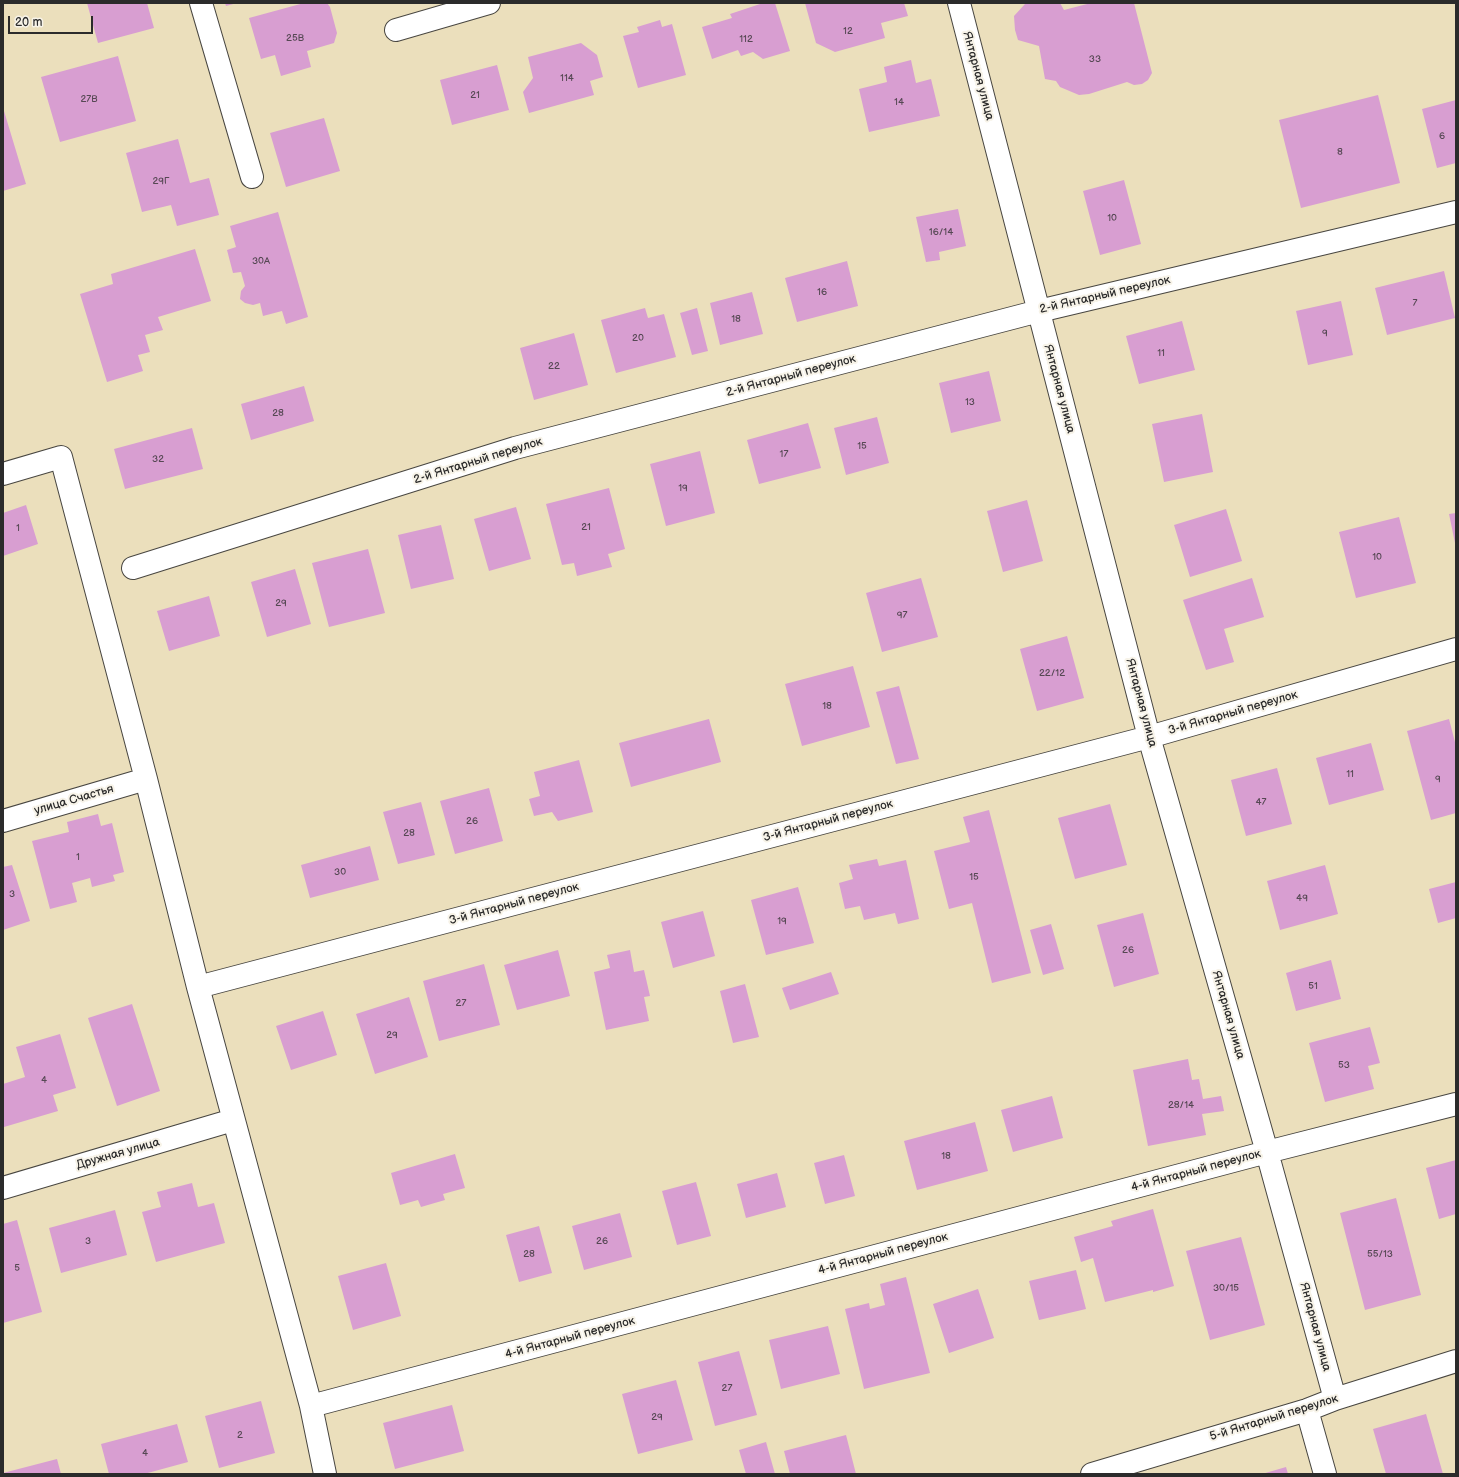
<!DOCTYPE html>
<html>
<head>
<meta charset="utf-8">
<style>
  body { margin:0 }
  #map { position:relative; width:1459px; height:1477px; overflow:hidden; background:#ebdfbc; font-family:"Balsamiq Sans",sans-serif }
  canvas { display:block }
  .frame { position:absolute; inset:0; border:4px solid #2b2b2b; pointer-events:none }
  .scale { position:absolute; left:8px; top:16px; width:85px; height:18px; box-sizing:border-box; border:2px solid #2b2b2b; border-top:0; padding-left:5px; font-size:12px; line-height:14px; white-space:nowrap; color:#2b2b2b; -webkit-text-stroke:3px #f7f3e8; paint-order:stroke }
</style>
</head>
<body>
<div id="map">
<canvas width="1459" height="1477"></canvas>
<div class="frame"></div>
<div class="scale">20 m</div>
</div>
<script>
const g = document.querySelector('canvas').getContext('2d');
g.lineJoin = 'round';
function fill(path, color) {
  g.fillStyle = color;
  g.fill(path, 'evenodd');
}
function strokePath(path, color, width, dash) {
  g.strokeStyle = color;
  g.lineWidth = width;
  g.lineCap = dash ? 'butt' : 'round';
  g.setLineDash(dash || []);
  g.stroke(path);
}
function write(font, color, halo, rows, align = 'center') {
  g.font = font + ' "Balsamiq Sans",sans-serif';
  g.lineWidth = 4;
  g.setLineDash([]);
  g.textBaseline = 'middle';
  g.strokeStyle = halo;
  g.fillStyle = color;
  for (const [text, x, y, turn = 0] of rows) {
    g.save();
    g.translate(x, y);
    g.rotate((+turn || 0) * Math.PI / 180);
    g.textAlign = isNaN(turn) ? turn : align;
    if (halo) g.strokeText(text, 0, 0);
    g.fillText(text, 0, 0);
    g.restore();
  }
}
fill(new Path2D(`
  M87,3H147L154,28L98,43Z
  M225,3H237L226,6Z
  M304,3H327L330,7L337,33L334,43L307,51L311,67L281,76L275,55L261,59L249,18Z
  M763,3H775L790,51L763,59L753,52L741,56L738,50L712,59L702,27L732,18L730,14Z
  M805,3H904L908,16L881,23L885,38L835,52L816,43Z
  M1029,3H1060L1064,10L1091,3H1134L1152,73L1148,80L1142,84L1134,85L1127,82L1089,94L1079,95L1060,87L1056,81L1045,79L1039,46L1018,40L1015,30L1014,16L1025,4Z
  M660,20L662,27L672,24L686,75L638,88L623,36L639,32L637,27Z
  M581,43L597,55L603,77L590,81L594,95L529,113L523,92L533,78L528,57Z
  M118,56L136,121L60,142L41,77Z
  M911,60L916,83L931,79L940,116L869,132L859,89L887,82L884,67Z
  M497,65L509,110L452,125L440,80Z
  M1378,95L1400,183L1301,208L1279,120Z
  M1456,100V163L1437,168L1422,109Z
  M4,111L26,184L3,191V112Z
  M324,118L340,171L286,187L270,133Z
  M178,139L190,183L209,178L219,215L177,226L171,205L142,212L126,153Z
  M1124,180L1141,244L1100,255L1083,191Z
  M958,209L966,246L939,252L940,260L926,262L916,217Z
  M278,212L308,317L286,324L282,311L263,316L260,303L253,305L245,303L240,299L241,291L245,286L241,272L233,273L227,250L236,247L230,226Z
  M195,249L211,301L158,317L163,330L145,335L150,352L138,355L143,371L107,382L80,294L113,284L111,274Z
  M847,261L858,306L797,322L785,278Z
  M1444,271L1455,318L1387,335L1375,288Z
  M752,292L763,334L720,345L710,303Z
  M1341,301L1353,355L1308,365L1296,311Z
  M645,308L648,318L664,314L676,357L616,373L601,320Z
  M697,308L708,351L692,355L680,313Z
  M1182,321L1195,370L1139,384L1126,336Z
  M574,333L588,385L534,400L520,348Z
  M989,371L1001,421L951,433L939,383Z
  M304,386L314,421L251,440L241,404Z
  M1202,414L1213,472L1164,482L1152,424Z
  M877,417L889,463L846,475L834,428Z
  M808,423L821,468L759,484L747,440Z
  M192,428L203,469L125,489L114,449Z
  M700,451L715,513L666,526L650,464Z
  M609,488L625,549L608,554L612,567L577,576L574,563L562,565L546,504Z
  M1027,500L1043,561L1003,572L987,511Z
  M26,505L38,544L3,556V513Z
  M516,507L531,559L489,571L474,519Z
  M1226,509L1242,561L1190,577L1174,525Z
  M1456,513V543H1455L1449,514Z
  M1399,517L1416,583L1356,598L1339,532Z
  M441,525L454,579L411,589L398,535Z
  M368,549L385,613L329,627L312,563Z
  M295,569L311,624L267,637L251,582Z
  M921,578L938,637L882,652L866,593Z
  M1252,578L1264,617L1224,629L1234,662L1206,670L1183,600Z
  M209,596L220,636L169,651L157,611Z
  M1067,636L1084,698L1037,711L1020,649Z
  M853,666L870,727L802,746L785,684Z
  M899,686L919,759L896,764L876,692Z
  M709,719L721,762L631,787L619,743Z
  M1449,719L1456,746V813L1431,820L1407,731Z
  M1371,743L1384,790L1329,805L1316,758Z
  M579,760L593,812L558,821L552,812L534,816L529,799L540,796L534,772Z
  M1277,768L1292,824L1246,836L1231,780Z
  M489,788L503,841L455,854L440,801Z
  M421,802L435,855L398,864L383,812Z
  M1110,804L1127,865L1075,879L1058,818Z
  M989,810L1031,973L992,983L972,903L949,909L934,851L970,842L963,817Z
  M98,814L101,826L112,823L124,872L113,875L115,881L92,887L90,878L72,883L77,902L50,909L32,841L69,832L67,822Z
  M370,846L379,880L310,898L301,865Z
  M877,859L879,866L906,860L919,919L898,924L895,913L864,920L860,906L845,909L839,883L853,879L849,865Z
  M12,865L30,921L3,930V867Z
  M1325,865L1338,914L1280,930L1267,881Z
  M1456,882V918L1438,923L1429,889Z
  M798,887L814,943L766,955L751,900Z
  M703,911L715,956L673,968L661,922Z
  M1143,913L1159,974L1114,987L1097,925Z
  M1051,924L1064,969L1043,975L1030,930Z
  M558,950L570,996L517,1010L504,965Z
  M630,950L634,972L644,970L650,996L644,997L649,1021L606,1030L594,972L610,968L607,955Z
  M1331,960L1341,999L1296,1011L1286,973Z
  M484,964L500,1025L439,1041L423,981Z
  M831,972L839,994L790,1010L782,988Z
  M745,984L759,1037L733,1043L720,991Z
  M409,997L428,1057L375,1074L356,1014Z
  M132,1004L160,1091L117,1106L88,1018Z
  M323,1011L337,1055L291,1070L276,1026Z
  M1370,1027L1380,1063L1368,1066L1374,1089L1325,1102L1309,1043Z
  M60,1034L76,1088L53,1095L58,1111L4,1127L3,1084L25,1077L16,1047Z
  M1188,1059L1192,1080L1199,1079L1203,1099L1221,1096L1224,1111L1202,1114L1206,1135L1148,1146L1133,1070Z
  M1052,1096L1063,1138L1013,1152L1001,1110Z
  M975,1122L988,1171L917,1190L904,1141Z
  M455,1154L465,1188L443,1194L445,1200L421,1207L418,1200L400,1205L391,1173Z
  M844,1155L855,1196L825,1204L814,1163Z
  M1456,1160V1214L1439,1219L1426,1168Z
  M777,1173L786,1207L746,1218L737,1184Z
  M696,1182L711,1236L677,1245L662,1191Z
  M192,1183L198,1207L214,1203L225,1243L156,1262L142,1212L161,1207L157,1192Z
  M1396,1198L1421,1295L1365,1310L1340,1213Z
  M1153,1209L1174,1286L1153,1292V1290L1105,1302L1093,1258L1081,1262L1074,1237L1113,1226L1111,1221Z
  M115,1210L127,1255L61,1273L49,1228Z
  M620,1213L632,1257L584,1270L572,1226Z
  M17,1220L42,1312L3,1323V1224Z
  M539,1226L552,1273L519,1282L506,1235Z
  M1241,1237L1265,1325L1210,1340L1186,1251Z
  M386,1263L401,1316L353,1330L338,1276Z
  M1076,1270L1086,1309L1039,1320L1029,1281Z
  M906,1277L930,1373L864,1389L845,1309L869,1303L870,1309L885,1305L880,1284Z
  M978,1289L994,1338L949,1353L933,1304Z
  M828,1326L840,1374L781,1389L769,1340Z
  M739,1351L757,1415L715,1426L698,1362Z
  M676,1380L693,1440L638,1454L622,1394Z
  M261,1401L275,1453L219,1468L205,1416Z
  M452,1405L464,1451L395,1469L383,1423Z
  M1426,1414L1443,1474H1386L1373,1429Z
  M177,1424L188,1462L144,1474H109L101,1444Z
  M846,1435L856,1474H790L784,1451Z
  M766,1442L775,1474H746L739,1450Z
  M57,1459L61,1474H3V1473Z
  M1286,1467L1288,1474H1262Z`), '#d89ed1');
const minor = new Path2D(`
  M201,3L252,177
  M959,3L1149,737L1267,1152L1335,1399
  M396,30L489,3
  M3,474L61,457L146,779L198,987L311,1406L325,1474
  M133,568L515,448L1039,311L1456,212
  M3,821L146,779
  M198,987L1149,737L1456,649
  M3,1188L233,1120
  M311,1406L1267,1152L1456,1104
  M1307,1410L1325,1474
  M1092,1474L1307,1410L1335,1399L1456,1361`);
strokePath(minor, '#484641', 24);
strokePath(minor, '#fff', 22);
write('10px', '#564854', null, [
  ["12",848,31],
  ["25В",295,38],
  ["112",746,39],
  ["33",1095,59],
  ["114",567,78],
  ["21",475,95],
  ["27В",89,99],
  ["14",899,102],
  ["6",1442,136],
  ["8",1340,152],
  ["29Г",161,181],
  ["10",1112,218],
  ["16/14",941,232],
  ["30А",261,261],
  ["16",822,292],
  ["7",1415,303],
  ["18",736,319],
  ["9",1325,333],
  ["20",638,338],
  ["11",1161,353],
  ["22",554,366],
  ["13",970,402],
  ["28",278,413],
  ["15",862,446],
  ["17",784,454],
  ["32",158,459],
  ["19",683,488],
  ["21",586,527],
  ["1",18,528],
  ["10",1377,557],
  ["29",281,603],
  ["97",902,615],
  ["22/12",1052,673],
  ["18",827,706],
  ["11",1350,774],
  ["9",1438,779],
  ["47",1261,802],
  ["26",472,821],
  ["28",409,833],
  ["1",78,857],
  ["30",340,872],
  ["15",974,877],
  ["3",12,894],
  ["49",1302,898],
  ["19",782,921],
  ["26",1128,950],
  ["51",1313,986],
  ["27",461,1003],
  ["29",392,1035],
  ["53",1344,1065],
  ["4",44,1080],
  ["28/14",1181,1105],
  ["18",946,1156],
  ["3",88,1241],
  ["26",602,1241],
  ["28",529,1254],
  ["55/13",1380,1254],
  ["5",17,1268],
  ["30/15",1226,1288],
  ["27",727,1388],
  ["29",657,1417],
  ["2",240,1435],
  ["4",145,1453]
]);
write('12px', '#2b2b2b', '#f7f3e8', [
  ["Янтарная улица",978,76,75],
  ["2-й Янтарный переулок",1105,295,-13],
  ["2-й Янтарный переулок",791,376,-15],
  ["Янтарная улица",1059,389,75],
  ["2-й Янтарный переулок",478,461,-17],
  ["Янтарная улица",1141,703,75],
  ["3-й Янтарный переулок",1233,713,-16],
  ["улица Счастья",74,800,-16],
  ["3-й Янтарный переулок",828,821,-15],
  ["3-й Янтарный переулок",514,904,-15],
  ["Янтарная улица",1228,1015,74],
  ["Дружная улица",118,1154,-16],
  ["4-й Янтарный переулок",1196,1171,-15],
  ["4-й Янтарный переулок",883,1254,-15],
  ["Янтарная улица",1315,1327,75],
  ["4-й Янтарный переулок",570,1338,-15],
  ["5-й Янтарный переулок",1274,1418,-17]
]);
</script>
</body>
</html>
